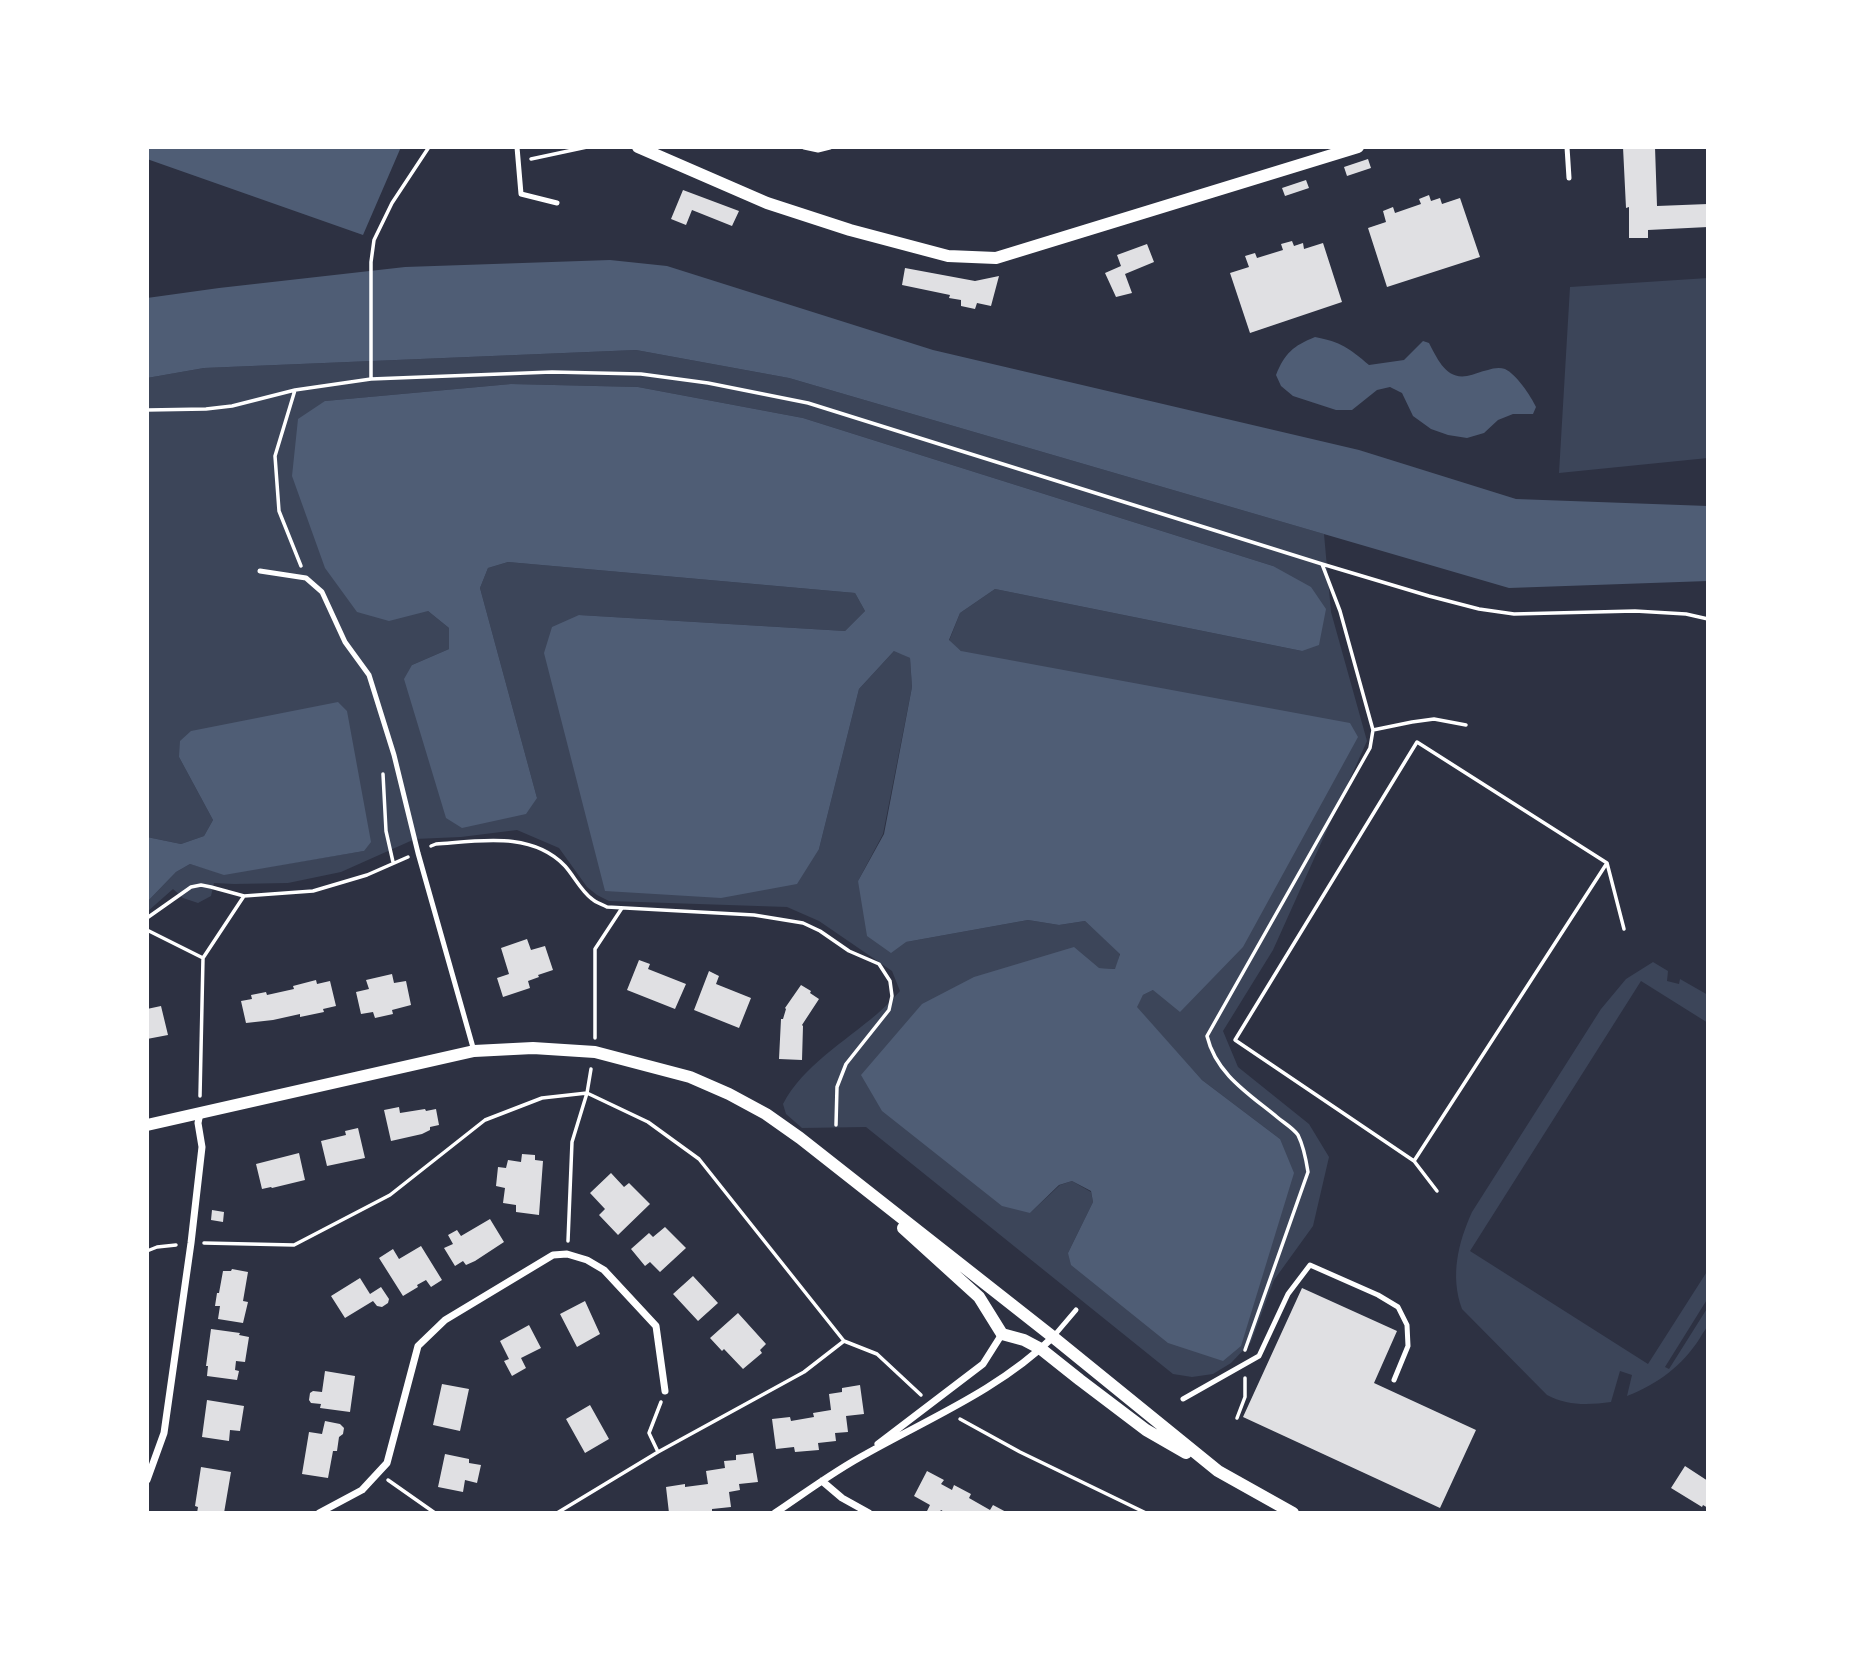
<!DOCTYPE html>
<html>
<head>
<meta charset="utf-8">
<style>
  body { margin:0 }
  #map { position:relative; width:1855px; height:1660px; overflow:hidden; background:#2d3142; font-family:"Libre Baskerville",serif }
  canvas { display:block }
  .frame { position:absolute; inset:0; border:149px solid #fff; pointer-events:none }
</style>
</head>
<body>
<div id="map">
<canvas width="1855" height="1660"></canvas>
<div class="frame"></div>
</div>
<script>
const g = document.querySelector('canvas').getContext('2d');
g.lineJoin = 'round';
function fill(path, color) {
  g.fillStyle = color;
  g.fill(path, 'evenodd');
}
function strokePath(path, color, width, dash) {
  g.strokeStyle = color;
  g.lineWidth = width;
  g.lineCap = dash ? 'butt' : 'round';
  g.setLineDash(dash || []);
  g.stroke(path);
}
fill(new Path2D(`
  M1708,278V458L1559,473L1570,287Z
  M636,350L789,378L1324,534L1331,612L1367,741L1273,950L1223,1031L1238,1067L1309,1124L1329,1157L1313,1226L1274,1280L1251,1342L1231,1363L1213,1374L1192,1377L1173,1374L866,1127L802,1128L786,1114L783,1104C803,1066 844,1042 877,1014C885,1007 893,999 900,991L892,971L819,921L787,907L609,901L597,895L587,887L559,848L517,830L461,837L415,839L341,872L288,883L234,884L214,883L211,896L198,903L183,898L173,889L147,912V902L176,872L190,864L224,874L364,851L179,757L213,820L204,836L181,844L147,837V378L204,368ZM511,384L638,387L803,418L1273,566L1302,651L995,589L960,613L949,641L961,651L1153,990L1143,995L1136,1007L1202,1080L1280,1139L1068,1253L1093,1202L1091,1192L1072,1181L1060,1185L1030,1213L1099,968L1116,969L1120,953L1085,921L1059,925L1028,920L906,942L858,881L883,834L912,687L910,658L895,650L859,689L819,849L579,615L845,631L865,611L855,593L508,562L488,568L480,588L537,798L412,665L449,649V628L428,611L325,401Z
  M1653,962L1668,971L1667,981L1679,984L1680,979L1708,995V1023L1641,981L1470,1251L1648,1364L1708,1270V1298L1665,1367L1669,1369L1708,1307C1708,1312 1709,1319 1708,1324C1707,1328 1702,1334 1700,1338C1682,1366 1658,1384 1627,1396L1632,1375L1620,1371L1611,1402C1589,1405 1567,1406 1547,1395L1462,1309C1450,1276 1458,1243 1472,1212L1601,1009L1626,979Z`), '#3c4559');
fill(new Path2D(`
  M147,147H401L363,235L147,159Z
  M610,260L667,266L933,350L1359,450L1516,499L1708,506V581L1509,588L789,378L636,350L204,368L147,378V298L219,288L405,267Z
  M1315,337C1341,342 1349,348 1369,365L1404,360L1423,341L1429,343C1437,358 1446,380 1467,376C1474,375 1481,371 1488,370C1493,368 1500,367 1505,369C1516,374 1531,396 1536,407L1533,414H1513L1498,420L1484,433L1467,438L1448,435L1431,429L1413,416L1402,393L1390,387L1377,390L1352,410H1336L1293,396L1281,386L1276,375C1285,353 1293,346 1315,337Z
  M511,384L638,387L803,418L1273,566L1311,587L1326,609L1319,645L1302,651L995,589L960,613L949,640L961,651L1350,723L1358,737L1243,947L1180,1012L1153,990L1143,995L1137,1007L1202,1080L1280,1139L1294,1173L1241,1346L1223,1361L1168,1343L1071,1265L1068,1253L1093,1202L1091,1191L1072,1181L1059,1185L1030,1213L1002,1206L882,1111L861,1075L922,1004L974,977L1074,947L1099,968L1115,969L1120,954L1085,921L1059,925L1028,920L906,942L891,953L867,936L858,881L884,834L912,687L910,658L894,651L859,689L819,849L797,884L721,898L605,891L544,653L552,627L579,615L845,631L865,611L855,593L508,562L488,568L480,588L537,798L526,814L462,828L446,818L404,679L412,665L449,649V628L428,611L389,621L357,612L325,568L292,476L298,419L325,401Z
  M338,702L347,711L371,842L364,851L224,875L190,864L176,872L147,902V837L181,844L204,836L213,820L179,757L180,741L191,731Z`), '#4f5d75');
fill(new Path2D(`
  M1623,147H1655L1657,206L1708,204V227L1648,230V238H1629V207L1626,208Z
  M1368,159L1371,168L1347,176L1344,167Z
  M1306,180L1309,188L1285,196L1282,188Z
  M683,190L739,211L732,226L692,210L686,225L671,219Z
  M1429,195L1431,201L1440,198L1442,204L1460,198L1480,257L1387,287L1368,228L1386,222L1383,211L1393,207L1395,213L1421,204L1419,199Z
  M1292,241L1294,246L1303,243L1304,249L1323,243L1342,302L1250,333L1230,273L1249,267L1245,256L1255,253L1257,258L1283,250L1281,244Z
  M1147,244L1154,262L1125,274L1132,293L1116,297L1105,273L1121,266L1117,255Z
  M905,268L975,281L999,276L991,306L977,303L975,309L961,306V300L949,298L950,295L902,285Z
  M527,939L531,950L545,946L553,970L538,975L539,977L528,981L530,988L503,997L497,978L509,974L501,948Z
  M639,960L650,964L648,969L686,984L675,1009L627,990Z
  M709,971L719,976L716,984L751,998L739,1028L694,1010Z
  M392,974L394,983L406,981L411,1005L392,1010L393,1014L375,1018L373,1012L361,1014L356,992L369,989L366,980Z
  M316,980L317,984L330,981L336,1006L323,1009L324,1012L300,1017V1014L273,1020L246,1023L241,1001L252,999L251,995L266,992L267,995L294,989L293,986Z
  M801,985L811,991L810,993L819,999L802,1025L803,1026L802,1060L779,1059L781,1019H783L786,1009L785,1008Z
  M161,1006L168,1035L147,1039V1009Z
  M399,1107L400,1113L425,1109L426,1111L436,1109L439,1125L430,1127V1130L422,1134L391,1141L384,1110Z
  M358,1128L365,1158L327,1166L321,1141L346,1135L345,1131Z
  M299,1153L305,1180L272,1188L271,1187L262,1189L256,1164Z
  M522,1154L535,1155V1160L543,1161L539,1215L516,1212V1205L503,1203L505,1188L496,1186L498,1167L506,1168L508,1160L521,1162Z
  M611,1173L624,1187L629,1183L650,1204L618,1235L599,1215L605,1209L590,1193Z
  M212,1210L224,1212L223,1222L211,1220Z
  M490,1219L504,1242L475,1261L466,1265L463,1261L455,1266L444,1248L453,1244L448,1235L457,1230L461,1236Z
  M665,1227L686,1248L660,1272L650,1262L645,1266L631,1249L649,1233L653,1237Z
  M421,1246L442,1280L431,1287L426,1280L417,1285L418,1287L403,1296L379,1258L393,1249L399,1259Z
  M232,1269L248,1272L243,1301L248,1302L243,1323L218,1319L220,1306H215L217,1293H219L223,1271H231Z
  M693,1276L718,1303L698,1321L673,1294Z
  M360,1278L370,1294L381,1287L389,1299L388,1303L382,1307L377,1306L373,1301L345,1318L331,1296Z
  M1302,1288L1397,1331L1374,1383L1476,1430L1440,1508L1243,1417Z
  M585,1301L600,1334L577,1347L560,1314Z
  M738,1313L766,1344L760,1350L762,1353L743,1369L724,1349L722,1351L710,1338Z
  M529,1325L541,1348L521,1358L526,1368L512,1376L504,1361L509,1359L500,1341Z
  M211,1329L240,1333L239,1335L249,1337L245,1362L236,1361L235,1370L239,1371L237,1380L207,1376L208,1366H206Z
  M325,1371L355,1376L350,1412L320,1408L321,1404L311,1403L309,1400L310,1393L313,1391L322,1392Z
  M442,1384L469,1389L460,1431L433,1425Z
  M860,1385L864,1414L846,1416L848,1432L835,1433L836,1441L818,1443L819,1450L795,1452L794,1447L776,1449L772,1419L790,1417L791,1421L814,1417L813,1413L831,1410L829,1394L842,1392V1388Z
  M207,1400L244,1406L240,1431L230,1430L229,1441L202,1437Z
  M590,1405L609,1439L585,1453L566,1419Z
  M325,1421L340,1424L344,1428L343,1434L339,1437L337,1451H333L328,1478L302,1474L309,1432L322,1434Z
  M753,1453L758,1482L739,1484L740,1490L729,1492L731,1507L712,1509V1513H669L666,1487L685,1484V1487L708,1484L706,1471L725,1468L724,1461L736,1460V1455Z
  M445,1454L469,1459V1463L481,1465L477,1483L465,1480L463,1492L438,1487Z
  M1685,1466L1708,1481V1508L1703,1505L1702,1507L1671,1488Z
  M201,1467L231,1472L224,1513H197L198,1507L195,1506Z
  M927,1471L944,1480L941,1484L952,1490L954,1485L971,1494L969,1498L990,1510L993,1505L1008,1513H946L941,1510L939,1513H931L927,1511L930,1505L914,1496Z`), '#e0e0e3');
strokePath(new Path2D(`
  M531,159L587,147
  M371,379V262L374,240L392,203L429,147
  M295,390L275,456L279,511L301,566
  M147,410L206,409L232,406L295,390L371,379L552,372L641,374L708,383L808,403L1322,564L1429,596L1479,609L1514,614L1635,611L1686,614L1708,619
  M1373,730L1412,722L1434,719L1466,725
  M383,774L386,831L393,862
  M431,846L436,844C479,841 532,831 565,866C574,876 581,891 592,899C596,903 602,904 607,907L754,915L803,923L820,931L849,951L879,964L890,981L892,996L889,1010L846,1064L837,1087L836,1125
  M147,918L191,887L201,885L211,887L244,896L313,891L367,875L408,857
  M147,930L203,958L200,1096
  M203,958L244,896
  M595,1038V949L622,908
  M1414,1161L1607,863
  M1437,1191L1414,1161L1235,1040L1417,742L1607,863L1624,929
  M568,1241L572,1142L587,1093L591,1069
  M204,1243L294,1245L390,1195L485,1120L542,1098L587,1093L648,1122L699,1159L844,1341L877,1354L921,1395
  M147,1251L157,1247L176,1245
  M1245,1350L1308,1172C1306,1159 1304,1147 1298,1135C1293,1128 1284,1123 1277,1117C1249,1094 1216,1074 1207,1036L1370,748L1373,730L1340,611L1322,564
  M1237,1418L1245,1397V1378
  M960,1419L1020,1452L1146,1513
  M658,1452L649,1433L661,1402
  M388,1480L435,1513
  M557,1513L658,1452L804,1372L844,1341`), '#fff', 3.5);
strokePath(new Path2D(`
  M517,147L521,194L557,203
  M804,147L818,150L830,147
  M1567,147L1569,178
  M260,571L306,578L322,592L345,642L369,675L394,755L418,853L474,1051
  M1053,1337L1076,1310
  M1183,1399L1259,1356L1288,1294L1310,1265L1378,1295L1398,1307L1407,1325L1408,1346L1394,1380`), '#fff', 5);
strokePath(new Path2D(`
  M878,1444L983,1364L1002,1334
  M147,1480L164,1433L191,1243L202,1147L198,1123L200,1113
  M822,1481L842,1498L869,1513
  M319,1513L362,1490L387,1463L418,1346L445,1320L553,1255L567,1254L587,1260L604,1270L656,1326L665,1391
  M775,1513C805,1493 834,1471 866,1454C930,1418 1000,1389 1053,1337`), '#fff', 7);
strokePath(new Path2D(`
  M638,147L767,203L850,230L948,256L996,258L1358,147
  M147,1125L474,1051L533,1048L595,1052L690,1077L729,1094L766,1114L800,1138L1053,1337L1218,1471L1293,1513
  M903,1228L979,1297L1002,1334L1024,1340L1041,1349L1080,1380L1146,1430L1186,1453`), '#fff', 12);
</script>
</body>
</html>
